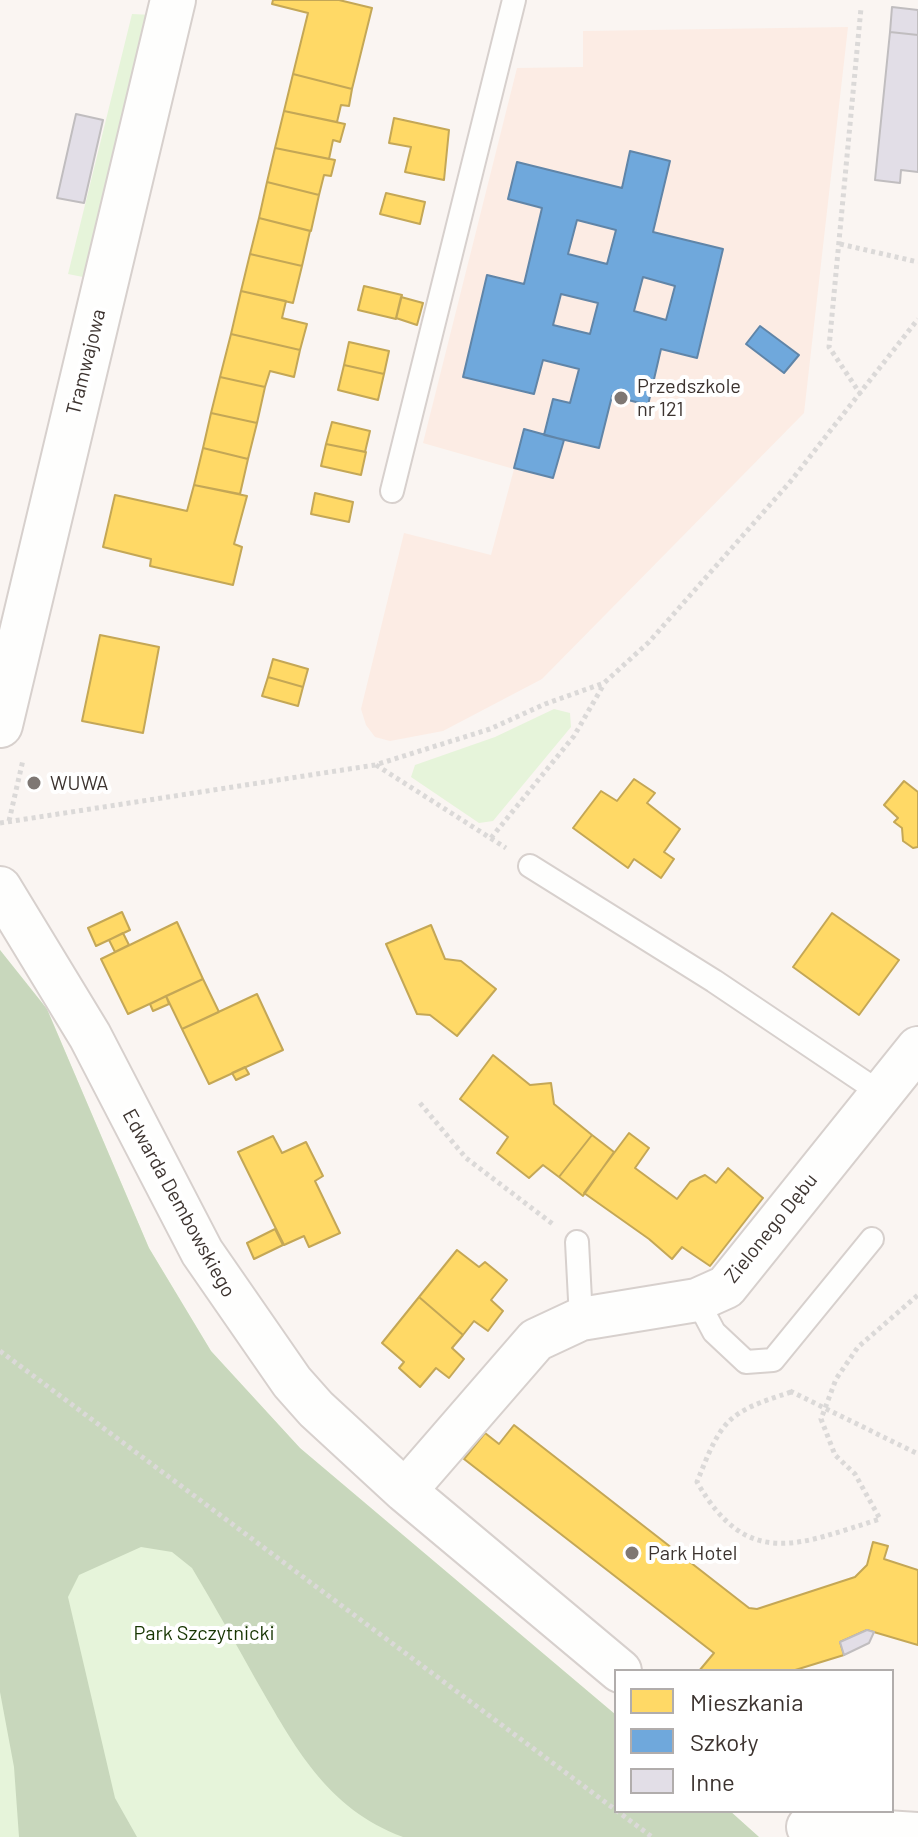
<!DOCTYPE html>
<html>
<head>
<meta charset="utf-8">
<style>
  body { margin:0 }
  #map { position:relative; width:918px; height:1837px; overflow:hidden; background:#faf5f2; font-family:Barlow,sans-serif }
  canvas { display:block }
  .legend { position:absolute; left:614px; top:1669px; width:280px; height:144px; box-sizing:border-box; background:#fff; border:2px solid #b1adac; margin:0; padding:10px 14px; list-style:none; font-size:24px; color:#3c332f }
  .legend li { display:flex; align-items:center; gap:16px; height:40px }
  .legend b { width:40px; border:2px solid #b1adac }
</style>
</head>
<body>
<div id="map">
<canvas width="918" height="1837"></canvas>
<ul class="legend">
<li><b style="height:22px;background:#ffd966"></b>Mieszkania</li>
<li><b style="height:22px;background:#6fa8dc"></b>Szkoły</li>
<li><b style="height:22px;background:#e2dee7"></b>Inne</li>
</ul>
</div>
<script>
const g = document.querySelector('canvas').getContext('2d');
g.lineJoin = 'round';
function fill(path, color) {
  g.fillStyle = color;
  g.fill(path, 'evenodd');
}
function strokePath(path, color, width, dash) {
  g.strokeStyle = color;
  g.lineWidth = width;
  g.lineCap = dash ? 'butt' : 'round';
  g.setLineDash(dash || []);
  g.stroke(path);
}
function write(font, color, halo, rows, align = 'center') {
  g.font = font + ' Barlow,sans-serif';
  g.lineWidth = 8;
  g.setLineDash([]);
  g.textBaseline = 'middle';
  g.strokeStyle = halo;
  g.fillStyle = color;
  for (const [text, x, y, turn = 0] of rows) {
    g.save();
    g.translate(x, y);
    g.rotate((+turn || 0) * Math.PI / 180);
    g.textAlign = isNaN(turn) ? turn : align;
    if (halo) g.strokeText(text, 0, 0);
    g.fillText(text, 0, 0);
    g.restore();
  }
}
fill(new Path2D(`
  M848,27L804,413L542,679L443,731L390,741L375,737L366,725L361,709L404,533L491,555L514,469L423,443L517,68L583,67V31Z`), '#fcece4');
fill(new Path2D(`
  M132,14L153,15L88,278L68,274Z
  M554,709L570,713L571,727L493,821L479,823L411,777L415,765L495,737Z
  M0,950L47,1009L149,1248L211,1351L300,1448L616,1715V1811H730L759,1837H0Z`), '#e6f4da');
fill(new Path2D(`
  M0,950L47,1009L149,1248L211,1351L300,1448L616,1715V1811H730L759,1837H403C326,1808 295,1747 256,1680C235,1642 214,1605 192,1568L172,1552L141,1547L79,1575L68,1597L115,1798L137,1837H19L14,1767L0,1692Z`), '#c8d7bc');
const homes = new Path2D(`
  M273,0H339L372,8L352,89L293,74L308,13L272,4Z
  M293,74L352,89L349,106L341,105L337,122L284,111Z
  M284,111L345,124L340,142L333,140L329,159L275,148Z
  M394,118L449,130L444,180L405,172L411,147L389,143Z
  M275,148L335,160L331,176L324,175L319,195L267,182Z
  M267,182L319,195L311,231L259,218Z
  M386,193L425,202L420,224L380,214Z
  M259,218L310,231L302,266L250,254Z
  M250,254L302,266L293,303L241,291Z
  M364,286L402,295L396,319L358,310Z
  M241,291L286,301L282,318L307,324L300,350L231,334Z
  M401,297L423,303L417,325L396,318Z
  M231,334L300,350L294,377L270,371L265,387L220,377Z
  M349,342L389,351L384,374L344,365Z
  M344,365L384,374L378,400L338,390Z
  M220,377L265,387L257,423L211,413Z
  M211,413L257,423L248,459L203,448Z
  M332,422L370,431L365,452L326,444Z
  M326,444L366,452L361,475L321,466Z
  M203,448L248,459L240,494L194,485Z
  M194,485L247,496L234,544L242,547L233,585L150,566L151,559L103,547L115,495L187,511Z
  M315,493L353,502L349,522L311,514Z
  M100,635L159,647L143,733L82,721Z
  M273,659L308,669L303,687L268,677Z
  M268,677L303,687L298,706L262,696Z
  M634,779L655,793L647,803L680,829L664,852L674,859L661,878L634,859L628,868L573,828L601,791L617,801Z
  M904,781L918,792V847L913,848L903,841L902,828L894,822L898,818L884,805Z
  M122,912L130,930L96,946L88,928Z
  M832,913L899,960L859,1015L793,967Z
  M177,922L203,979L128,1014L101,959Z
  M431,925L445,959L461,961L496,989L457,1036L430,1015L417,1014L386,944Z
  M123,933L129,945L115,952L109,940Z
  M203,979L219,1012L182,1029L166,996Z
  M257,994L283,1050L209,1084L182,1029Z
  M166,996L169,1004L153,1011L150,1004Z
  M493,1055L530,1085L551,1083L554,1104L592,1135L559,1177L543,1165L529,1178L497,1153L508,1137L460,1099Z
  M245,1067L249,1074L236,1080L232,1073Z
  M629,1133L649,1148L635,1168L677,1199L690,1182L705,1175L716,1183L728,1168L763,1198L710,1266L682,1247L672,1259L649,1239L584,1193Z
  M592,1135L614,1152L583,1196L559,1177Z
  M273,1136L282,1153L306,1142L323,1176L315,1181L340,1233L309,1247L304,1236L284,1245L238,1152Z
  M275,1229L283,1245L254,1259L247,1243Z
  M457,1250L479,1267L485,1262L507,1280L491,1300L503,1311L488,1331L474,1321L463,1335L419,1297Z
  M419,1297L463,1335L452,1348L464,1359L449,1378L436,1368L420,1387L399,1368L404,1362L382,1343Z
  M514,1425L749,1608L757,1609L855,1577L867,1565L873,1542L888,1546L884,1559L918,1570V1645L867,1630L840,1642L844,1655L792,1671H699L714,1653L464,1459L485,1433L499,1444Z`);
fill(homes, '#ffd966');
strokePath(homes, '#c4a756', 2);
const schools = new Path2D(`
  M630,151L670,161L653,232L723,249L697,358L661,349L648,405L612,396L599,448L544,435L553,399L570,403L579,369L543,360L534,394L463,377L487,275L524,284L542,208L508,199L517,162L622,188ZM577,220L616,230L607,264L568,254ZM643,277L675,286L666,320L634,311ZM561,294L598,303L590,334L553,325Z
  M760,326L799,355L784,373L746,344Z
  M524,429L564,440L553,478L514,468Z`);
fill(schools, '#6fa8dc');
strokePath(schools, '#6085a8', 2);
const building = new Path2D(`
  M892,7L918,10V35L890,32Z
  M890,32L918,35V172L901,170L900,183L875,180Z
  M76,114L103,120L84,203L57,198Z
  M867,1630L874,1632L869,1643L844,1655L840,1642Z`);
fill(building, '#e2dee7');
strokePath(building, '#c0bdbf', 2);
const lane = new Path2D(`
  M392,491L514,0
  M530,866L714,981L879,1092
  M577,1242L581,1319
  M697,1300L714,1332L746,1362L773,1360L872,1239`);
const street = new Path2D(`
  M0,888L90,1036L202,1252L292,1382L316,1409L405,1491L620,1671
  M405,1491L536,1340L581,1319L697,1300L726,1287L918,1048
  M808,1827L918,1834`);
const secondary = new Path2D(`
  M0,725L173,0`);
strokePath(lane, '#d7d0cd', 26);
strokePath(street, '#d7d0cd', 46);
strokePath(secondary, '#d7d0cd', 48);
strokePath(new Path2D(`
  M840,244L918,262
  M861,395L829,347L861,8
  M376,765L506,848
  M9,821L23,760
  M0,823L375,765L490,729L545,704L604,683L649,642L790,482L918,319
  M491,838L574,736L604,684
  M420,1103L466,1158L554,1225
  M0,1351L652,1837
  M790,1391L918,1454
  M791,1392C726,1413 722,1419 697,1482C748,1571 799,1544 880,1519L855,1474L835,1455L821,1419L836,1379L858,1347L918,1295`), '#dbd9d8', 5, [4, 4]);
strokePath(lane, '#fefefd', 22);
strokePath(street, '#fefefd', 42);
strokePath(secondary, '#fefefd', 44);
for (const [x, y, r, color] of [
  [621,398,8,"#7e7773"],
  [34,783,8,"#7e7773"],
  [632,1553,8,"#7e7773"]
]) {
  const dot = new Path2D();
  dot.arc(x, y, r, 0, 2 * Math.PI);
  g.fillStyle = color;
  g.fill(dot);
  strokePath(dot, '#fff', 3);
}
write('20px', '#3c332f', '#fff', [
  ["Tramwajowa",86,362,-76],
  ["Edwarda Dembowskiego",179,1203,61],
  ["Zielonego Dębu",771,1228,-51]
]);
write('20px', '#3c332f', '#fff', [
  ["Przedszkole",637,386],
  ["nr 121",637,409],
  ["WUWA",50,783],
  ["Park Hotel",648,1553]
], 'left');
write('20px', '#173502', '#fff', [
  ["Park Szczytnicki",204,1633]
]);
</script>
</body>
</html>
